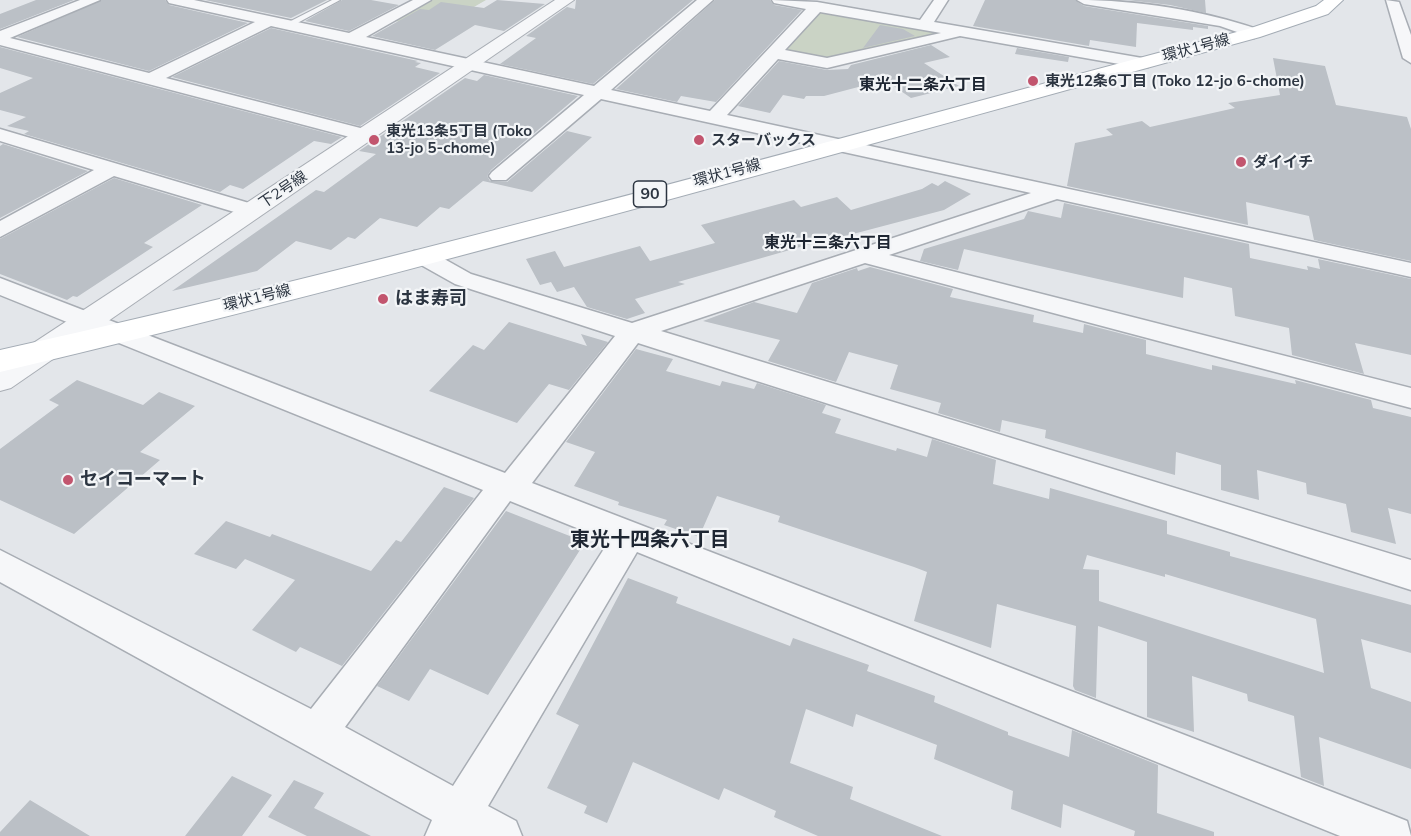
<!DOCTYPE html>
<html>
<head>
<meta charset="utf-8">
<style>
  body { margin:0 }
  canvas { display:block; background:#e3e6ea }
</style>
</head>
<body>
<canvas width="1411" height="836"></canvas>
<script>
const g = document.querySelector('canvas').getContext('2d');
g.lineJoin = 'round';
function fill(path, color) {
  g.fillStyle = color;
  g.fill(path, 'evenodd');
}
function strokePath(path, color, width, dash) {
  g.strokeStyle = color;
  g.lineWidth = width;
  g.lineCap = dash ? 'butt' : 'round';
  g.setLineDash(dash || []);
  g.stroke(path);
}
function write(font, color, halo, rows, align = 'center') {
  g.font = font + ' Mulish,"Noto Sans JP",sans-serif';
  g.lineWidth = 4.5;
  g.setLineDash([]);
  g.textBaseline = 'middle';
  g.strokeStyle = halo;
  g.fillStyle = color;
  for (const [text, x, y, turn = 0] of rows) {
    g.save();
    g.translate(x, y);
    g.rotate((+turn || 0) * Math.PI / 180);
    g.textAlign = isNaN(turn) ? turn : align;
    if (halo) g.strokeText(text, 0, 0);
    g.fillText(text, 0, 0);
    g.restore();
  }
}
fill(new Path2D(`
  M433,0H486L436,29L395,21Z
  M817,6L969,32L827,63L773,53Z`), '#cad3c5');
fill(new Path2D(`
  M36,0H74L0,29V14Z
  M102,0H165L169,5L248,23L149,71L17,37Z
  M205,0H327L291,18Z
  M342,0H371L399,5L349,31L305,21Z
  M497,0L545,4L504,31L475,25L435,50L372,36L420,9L429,10L441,2L484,8Z
  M576,0H693L593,84L500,64L536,38L526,36L567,7L575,9Z
  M715,0H770L774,5L802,10L716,102L681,96L677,102L616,89Z
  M985,0H1075L1084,6L1208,26V29L1193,27V30L1137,23L1136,47L1090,40L1089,46L973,26Z
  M1127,0H1205L1206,13L1170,5Z
  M880,25L903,29L915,36L863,48Z
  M271,28L418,61L415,62L421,63L415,67L440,73L360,126L172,77Z
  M931,45L950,57L924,63L959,86L911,98L885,80L824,96H806L804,99L783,95L770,113L738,106L779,61L827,70L848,69L851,65Z
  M0,47L342,137L331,144L314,141L243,189L230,185L220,192L24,134L29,131L7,126L26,117L0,110V93L33,78L0,68Z
  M1017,48L1069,57L1068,62L1015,54Z
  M1273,58L1325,66L1336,105L1407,117L1411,129V261L1314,240L1309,216L1246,202L1248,225L1067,186L1075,143L1113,135L1106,129L1142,121L1150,127L1235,108L1228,103L1280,95Z
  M484,75L578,96L491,170L487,176L490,181L507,182L567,131L592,137L532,192L483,181L449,209L440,207L417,227L380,218L355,239L348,237L331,250L296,241L257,271L172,291L316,190L324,192L376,154L359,151L465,78L477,81Z
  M3,144L88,171L0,218V146Z
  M114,178L202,205L144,243L153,247L77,297L73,296L67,300L0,274V239Z
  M945,181L971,194L944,210L834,239L835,237L678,282L685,284L635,299L645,313L627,319L587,307L574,287L557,292L551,282L540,285L526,259L555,251L564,267L640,246L650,261L715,243L701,225L794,200L801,207L837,197L851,210L922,189L932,183L938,186Z
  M1064,203L1249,244L1250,258L1308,270L1307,266L1320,269L1318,259L1411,279V355L1355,343L1364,374L1292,355L1289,328L1235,316L1232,288L1184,277L1183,298L964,249L958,270L920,261L924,249L1024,219L1028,211L1061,218Z
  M870,267L953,289L950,297L1034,315L1033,322L1083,333L1084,324L1146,340V354L1212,370V365L1296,384L1295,380L1371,400L1373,408L1411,417V514L1388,508L1396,544L1351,532L1346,504L1307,494L1306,483L1257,470L1259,500L1221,490V465L1176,452L1175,475L1045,438L1046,430L1002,420L1000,432L938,413L941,403L890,389L898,365L849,352L836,382L768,361L780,340L703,321L754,302L797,313L812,283L857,268L858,271Z
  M509,322L587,346L581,334L608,342L569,390L549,384L517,423L429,391L473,345L484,350Z
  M636,349L673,359L666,371L720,386L722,381L754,389L757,383L826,405L822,413L841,419L835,433L896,451L897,448L927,457L932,439L996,460L993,484L1049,499L1050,488L1167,521V534L1230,552V556L1411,605V653L1361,639L1371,688L1411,702V769L1319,737L1324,786L1301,777L1294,716L1248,701L1247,694L1192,676L1194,732L1147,717V642L1098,626L1096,698L1075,690L1073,686L1076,626L997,604L991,648L914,621L927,572L914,567L778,522L780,516L717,496L699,537L664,525L667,520L618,505L619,502L574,486L595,452L566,442ZM1087,555L1165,577V574L1316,619L1324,673L1099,601V570L1083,569Z
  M77,380L143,405L159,392L195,406L140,452L160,460L74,534L0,500V449L59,405L49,400Z
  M444,487L474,498L342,666L300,647L296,652L252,630L295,580L245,559L236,569L194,554L226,521L270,537L272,534L371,571L396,540L401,542Z
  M506,511L585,542L488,695L430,669L409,701L377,686Z
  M628,578L678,597L676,603L790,646L793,638L869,665L867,671L935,696L934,702L1008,732V735L1069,757L1072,730L1158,765L1157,813L1214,832V836H1134L1135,831L1063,804L1061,828L1011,809L1013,791L934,759L937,745L856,714L853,727L806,709L790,763L853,787L850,799L942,836H818L774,817L776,811L724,788L719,800L633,762L607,823L584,813L587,806L547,788L579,725L556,714Z
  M232,776L272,795L242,836H185Z
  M294,780L324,793L314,808L371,836H307L268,817Z
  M30,800L90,836H0V832Z`), '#bbc0c6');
const service = new Path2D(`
  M332,0H340L290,27L283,25Z`);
const minor = new Path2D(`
  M80,0H100L10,38L149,73L255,22L169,3L167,0H194L349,33L413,0H431L366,37L594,86L697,0H713L611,90L710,111L806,9L774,3L772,0L817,2L920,20L934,0H948L934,22L1148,59L1150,63L1148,67L1142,68L960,36L827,68L778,59L727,115L1411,263V277L1057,199L889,255L1411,388V408L865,263L661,331L1411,560V590L638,343L532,483L1392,815L1407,821L1411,836H1340L637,552L488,806L516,821L522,836H425L432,820L0,582V550L311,709L483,490L0,295V278L505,473L615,336L455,284L414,261L410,256L414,251H430L471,274L632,323L1031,193L601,99L506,180H492L489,176L492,172L584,95L271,26L166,78L372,131L375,135L372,139L365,141L0,45V31ZM820,12L941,33L827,58L785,50ZM510,501L609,541L453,786L345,727Z
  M1077,0C1137,0 1202,10 1260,30L1262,33L1254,38L1220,26L1084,4Z
  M1386,0L1399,2L1411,35V63L1403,58Z
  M0,129L259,206L262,211L259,216L251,217L114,176L0,237V221L94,170L0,141Z`);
const tertiary = new Path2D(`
  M555,0H574L11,388L0,391V365Z`);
const primary = new Path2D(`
  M1324,0H1343L1328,14L1260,37C841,151 423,272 0,372V350C419,257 833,139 1248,29L1316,6Z`);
strokePath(service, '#a8adb4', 2);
strokePath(minor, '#a8adb4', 3);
strokePath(tertiary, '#a8adb4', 2);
strokePath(primary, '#a4acb5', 2);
fill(service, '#f6f7f9');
fill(minor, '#f6f7f9');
fill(tertiary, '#f6f7f9');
fill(primary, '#fff');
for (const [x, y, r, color] of [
  [1033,81,6,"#c2556e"],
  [374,140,6,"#c2556e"],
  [699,140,6,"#c2556e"],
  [1241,162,6,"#c2556e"],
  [383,299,6,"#c2556e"],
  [68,480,6,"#c2556e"]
]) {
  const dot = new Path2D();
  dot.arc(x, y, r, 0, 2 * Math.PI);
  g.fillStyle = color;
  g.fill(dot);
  strokePath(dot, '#f3f5f7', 2);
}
write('15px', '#2c3541', '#f3f5f7', [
  ["環状1号線",1196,48,-15],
  ["環状1号線",727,173,-15],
  ["下2号線",283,190,-34],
  ["環状1号線",257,298,-14]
]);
write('bold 15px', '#2c3541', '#f3f5f7', [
  ["東光12条6丁目 (Toko 12-jo 6-chome)",1045,81],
  ["東光13条5丁目 (Toko",386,131],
  ["13-jo 5-chome)",386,148],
  ["スターバックス",711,140],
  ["ダイイチ",1253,162]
], 'left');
write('bold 16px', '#1e2632', '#f3f5f7', [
  ["東光十二条六丁目",923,85],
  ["東光十三条六丁目",828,243]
]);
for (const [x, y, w] of [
  [650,194,33]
]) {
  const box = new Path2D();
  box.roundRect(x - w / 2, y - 13, w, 26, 4.5);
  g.fillStyle = '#f3f5f7';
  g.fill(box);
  strokePath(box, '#2c3541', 1.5);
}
write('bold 16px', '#2c3541', null, [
  ["90",650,194]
]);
write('bold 18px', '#2c3541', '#f3f5f7', [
  ["はま寿司",395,299],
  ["セイコーマート",80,480]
], 'left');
write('bold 20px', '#1e2632', '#f3f5f7', [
  ["東光十四条六丁目",650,540]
]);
</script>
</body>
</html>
